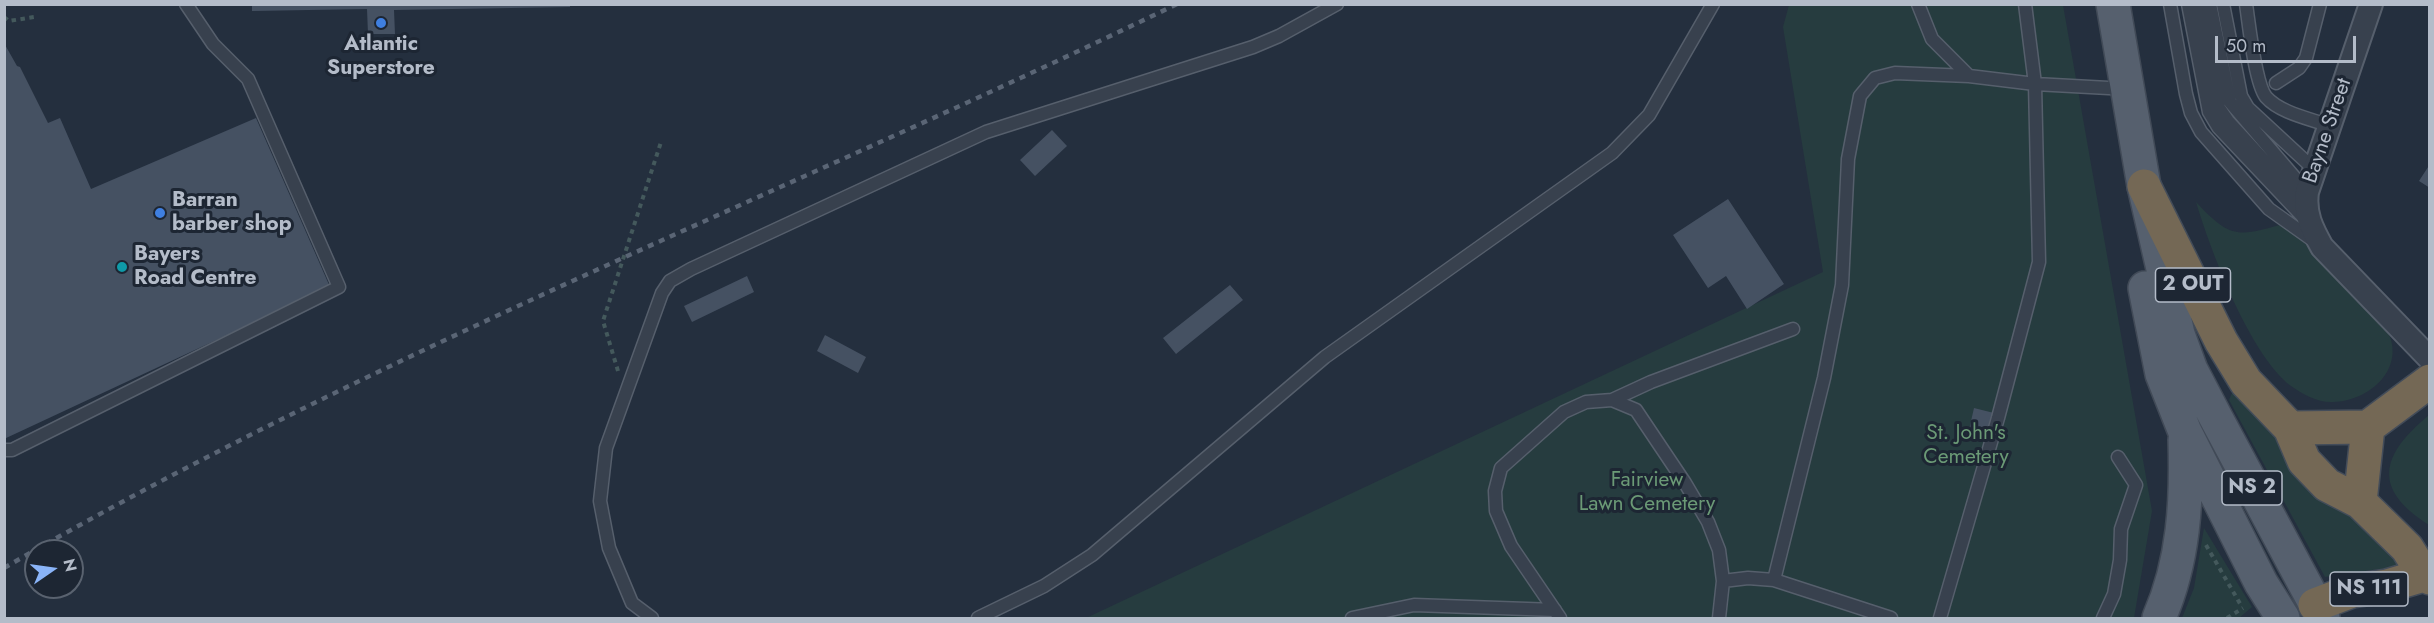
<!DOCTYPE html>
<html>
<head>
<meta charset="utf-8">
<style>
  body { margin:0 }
  #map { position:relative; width:2434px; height:623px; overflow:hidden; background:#242f3e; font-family:Jost,sans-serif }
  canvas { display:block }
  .frame { position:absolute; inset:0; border:6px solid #b4bcc9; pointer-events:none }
  .north { position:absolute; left:24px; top:539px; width:60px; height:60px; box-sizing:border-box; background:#1d2633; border:2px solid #59626f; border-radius:50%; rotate:77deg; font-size:16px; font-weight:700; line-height:24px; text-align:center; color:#b4bcc9 }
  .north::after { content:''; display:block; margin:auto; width:21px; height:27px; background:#8ab4f8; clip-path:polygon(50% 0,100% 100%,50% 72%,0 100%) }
  .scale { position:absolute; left:2215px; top:36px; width:141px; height:27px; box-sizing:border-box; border:3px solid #b4bcc9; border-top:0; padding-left:8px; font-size:18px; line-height:21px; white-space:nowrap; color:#b4bcc9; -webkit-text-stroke:4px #1d2633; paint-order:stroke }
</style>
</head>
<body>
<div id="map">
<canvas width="2434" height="623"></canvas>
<div class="frame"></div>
<div class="north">N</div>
<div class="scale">50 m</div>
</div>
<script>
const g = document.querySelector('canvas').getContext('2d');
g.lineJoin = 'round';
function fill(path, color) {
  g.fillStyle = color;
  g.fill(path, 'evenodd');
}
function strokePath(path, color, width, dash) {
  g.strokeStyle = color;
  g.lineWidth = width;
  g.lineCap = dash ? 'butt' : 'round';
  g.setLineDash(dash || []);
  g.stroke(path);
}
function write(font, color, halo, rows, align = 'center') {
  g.font = font + ' Jost,sans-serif';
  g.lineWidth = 6;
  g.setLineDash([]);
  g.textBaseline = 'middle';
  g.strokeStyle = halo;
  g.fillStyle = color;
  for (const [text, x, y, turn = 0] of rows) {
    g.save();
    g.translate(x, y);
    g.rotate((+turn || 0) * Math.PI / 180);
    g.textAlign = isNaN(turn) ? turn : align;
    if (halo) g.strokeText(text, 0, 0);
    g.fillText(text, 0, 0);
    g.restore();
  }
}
fill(new Path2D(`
  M1789,5H2063L2152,511L2134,618H1086L1823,272L1783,27Z
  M2196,202C2232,241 2239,236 2287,223C2311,249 2336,274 2360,299C2368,308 2382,319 2387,330C2407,368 2370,401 2333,402C2319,403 2302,394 2291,386C2250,355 2211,252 2196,202Z
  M2237,391L2424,569H2379L2325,577L2229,400L2232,393Z
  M2429,415V414V525C2371,488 2381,455 2429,415Z
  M2204,528L2252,607L2239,618H2182L2194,588Z`), '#263c3f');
fill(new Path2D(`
  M252,4H570V7L394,10L395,34H368L367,9L252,11Z
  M4,43L17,66L20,67L48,123L60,118L91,189L256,118L330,287L4,439Z
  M1052,130L1067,146L1035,176L1020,160Z
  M2430,164V188L2419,181Z
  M1728,199L1784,284L1747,309L1726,276L1708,288L1673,235Z
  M747,276L754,292L692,322L684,306Z
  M1230,285L1243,300L1176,354L1163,338Z
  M825,335L866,357L858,373L817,351Z
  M1974,408L1994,413L1989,435L1969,430Z`), '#455162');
const service = new Path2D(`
  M1918,4L1932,39L1969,76
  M2170,4L2186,94L2191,113L2201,132L2269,209L2314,241
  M2188,4L2209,112L2218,127L2307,221
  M2200,4L2219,108L2228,121L2305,205
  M2210,4L2230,102L2307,192
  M2223,4L2241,96L2248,108L2315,170
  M2246,4C2249,24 2255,83 2266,97C2280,113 2311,119 2330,126
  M2276,83L2299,68L2306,58L2320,4
  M1612,400L1651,382L1793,329
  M4,450H12L339,287L248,79L213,44L186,4
  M1723,581L1748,578L1774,580
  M652,618L632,603L609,548L600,501L606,448L662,293L670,281L691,269L986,132L1253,47L1279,36L1337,4
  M978,618L1044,586L1092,555L1325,357L1612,153L1649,115L1713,4
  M1352,618L1414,605L1555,610
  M1560,618L1511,546L1496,511L1495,491L1501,468L1564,412L1586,402L1612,400L1636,410L1685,483L1708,522L1719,550L1723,581L1719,618
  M1891,618L1774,580L1824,378L1842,285L1848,159L1860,96L1875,78L1895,73L1969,76L2035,84L2127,89
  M1940,618L1998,418L2039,262L2035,84L2025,4
  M2103,618L2114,594L2120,560L2121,529L2136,485L2118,457`);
const minor = new Path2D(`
  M2371,4L2307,192C2304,214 2312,229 2322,247L2430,359`);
const primary = new Path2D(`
  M2113,4L2144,186L2178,334L2191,370L2215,416L2323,618
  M2145,288L2162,374L2185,432L2261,583L2283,618
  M2159,618C2184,561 2187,501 2185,440`);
const motorway = new Path2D(`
  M2144,186L2221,341L2246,382L2290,428L2304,461L2327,485L2360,502L2407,548L2424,575
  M2290,428L2368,427L2430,381
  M2360,502L2368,427
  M2315,605L2352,591L2387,586L2424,575L2430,578`);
strokePath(service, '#565f6c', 15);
strokePath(minor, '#565f6c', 26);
strokePath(primary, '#414a57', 36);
strokePath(motorway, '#434c59', 36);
strokePath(new Path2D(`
  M4,17L9,21L34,17
  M618,371L603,321L661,142
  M2206,545L2242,607
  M2227,618L2243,608`), '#44595c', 4, [4.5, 4.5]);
strokePath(service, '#38414e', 12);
strokePath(minor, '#38414e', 22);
strokePath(primary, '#56606e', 33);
strokePath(motorway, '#746855', 33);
strokePath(new Path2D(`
  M4,568C380,350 787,193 1177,4`), '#5a6575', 4.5, [6, 6]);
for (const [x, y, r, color] of [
  [381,23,6,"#3f7fe0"],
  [160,213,6,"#3f7fe0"],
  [122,267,6,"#0f9aa8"]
]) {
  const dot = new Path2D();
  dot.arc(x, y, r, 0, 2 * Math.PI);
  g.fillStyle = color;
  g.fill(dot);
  strokePath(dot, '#1d2633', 2);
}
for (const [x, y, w] of [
  [2193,285,75],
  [2252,488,60],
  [2369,589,78]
]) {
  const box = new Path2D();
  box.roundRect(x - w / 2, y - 17, w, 34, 4.5);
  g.fillStyle = '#1d2633';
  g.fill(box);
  strokePath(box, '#b4bcc9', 1.5);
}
write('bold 20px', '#b4bcc9', null, [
  ["2 OUT",2193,285],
  ["NS 2",2252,488],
  ["NS 111",2369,589]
]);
write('bold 21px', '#b4bcc9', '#1d2633', [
  ["Atlantic",381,45,"center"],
  ["Superstore",381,69,"center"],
  ["Barran",172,201],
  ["barber shop",172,225],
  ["Bayers",134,255],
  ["Road Centre",134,279]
], 'left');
write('21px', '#b4bcc9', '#1d2633', [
  ["Bayne Street",2328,131,-71]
]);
write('21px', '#6b9a76', '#1d2633', [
  ["St. John's",1966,434],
  ["Cemetery",1966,458],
  ["Fairview",1647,481],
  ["Lawn Cemetery",1647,505]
]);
</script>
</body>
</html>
